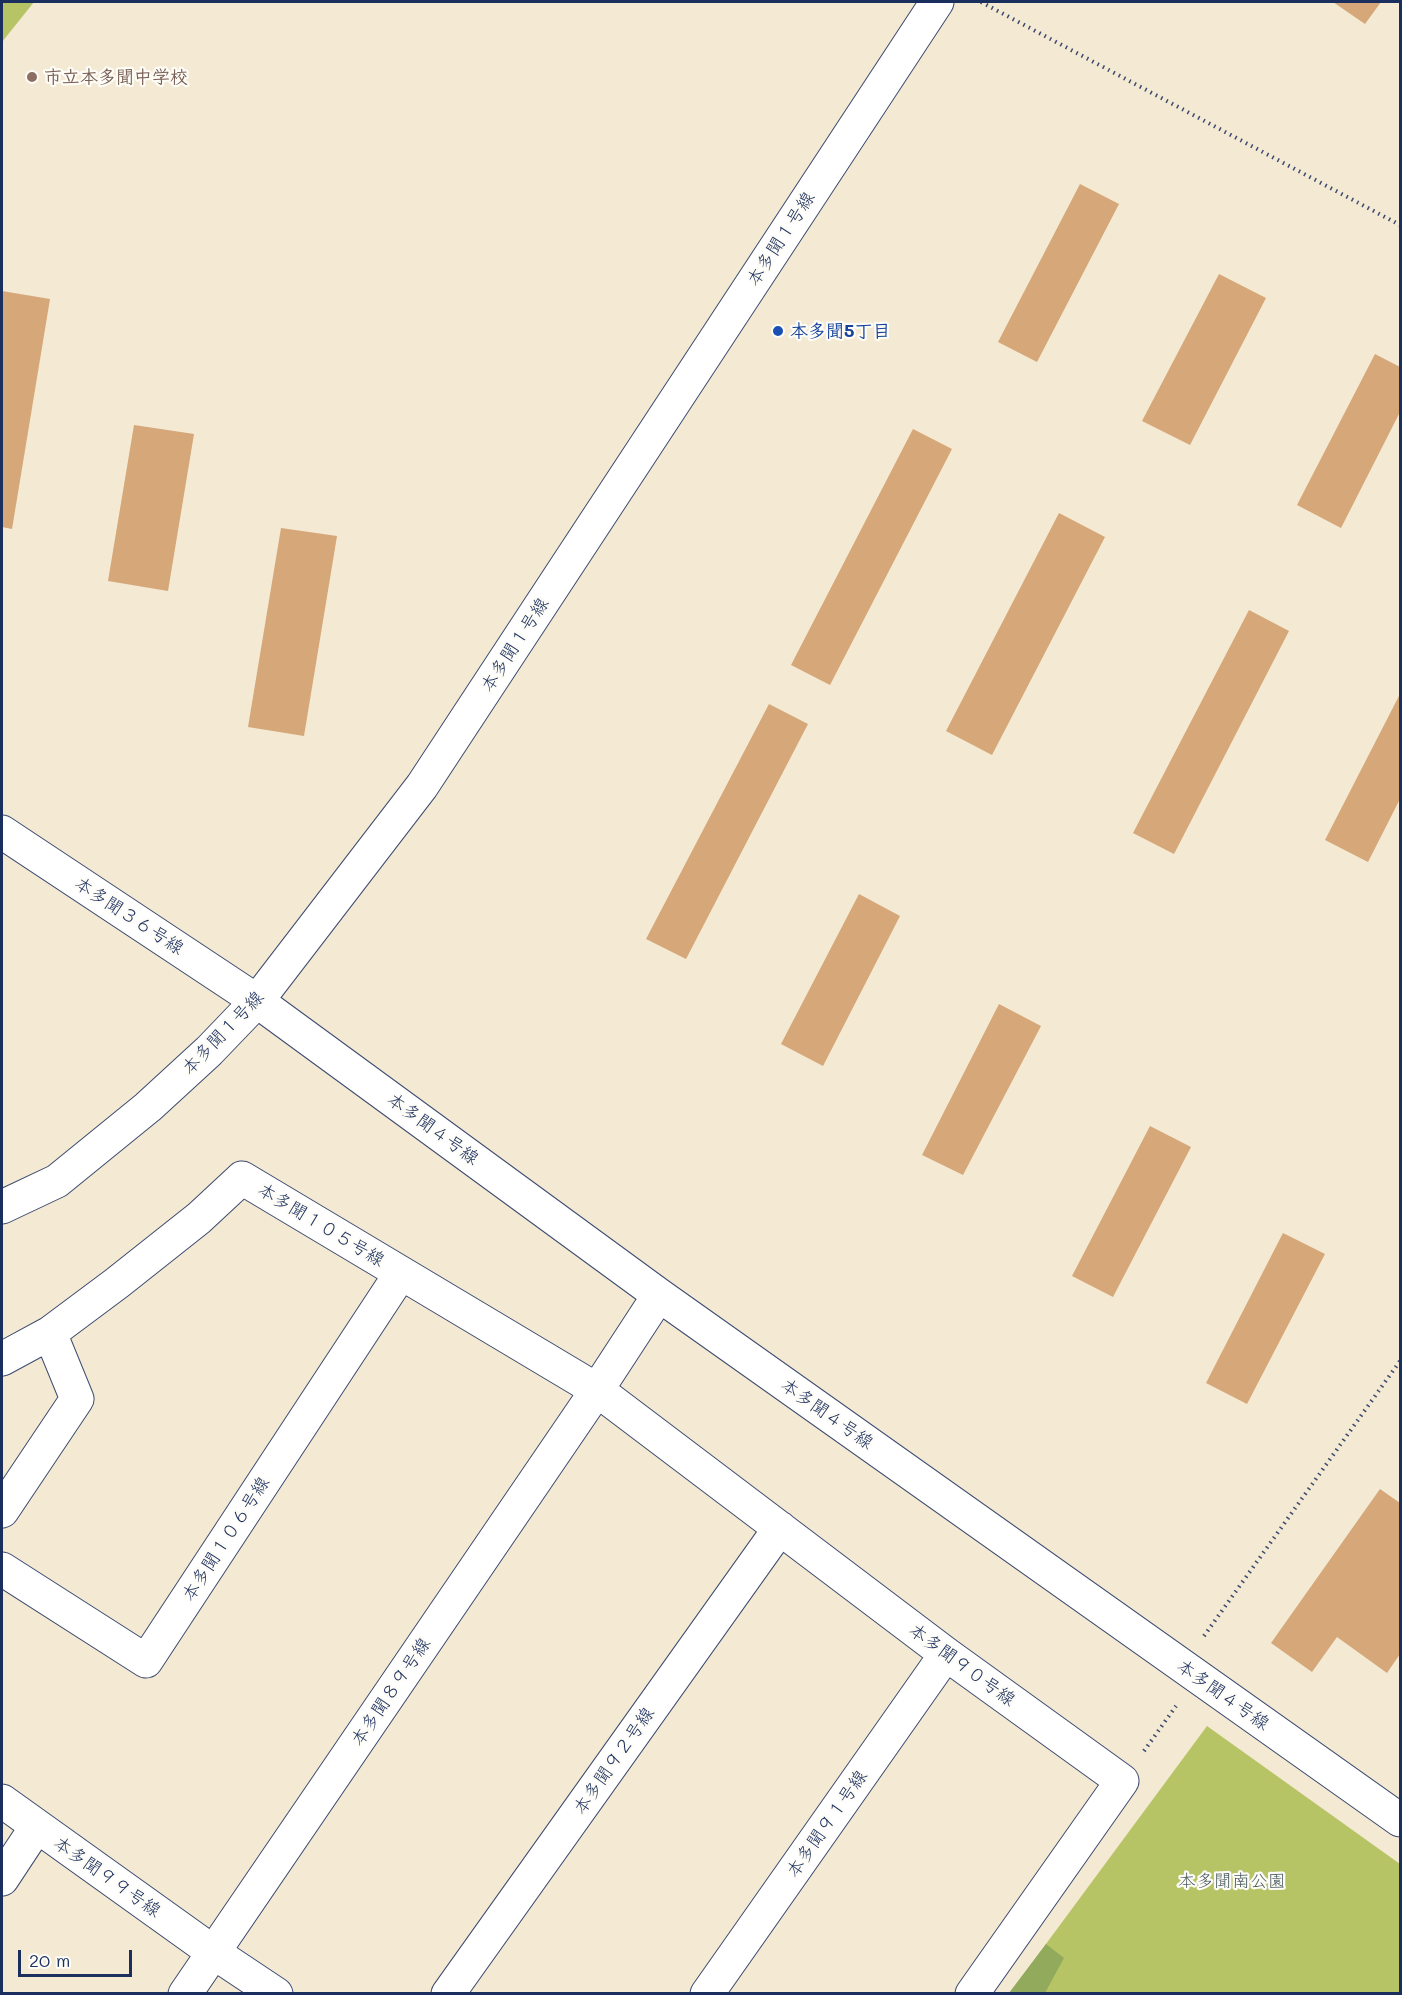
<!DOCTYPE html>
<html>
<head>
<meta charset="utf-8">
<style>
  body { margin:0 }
  #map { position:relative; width:1402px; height:1995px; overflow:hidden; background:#f4e9d2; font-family:Mali,sans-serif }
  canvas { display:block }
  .frame { position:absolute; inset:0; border:3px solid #1b2f5e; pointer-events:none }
  .scale { position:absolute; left:18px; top:1950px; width:114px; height:27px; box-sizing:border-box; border:3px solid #1b2f5e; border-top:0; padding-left:8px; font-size:18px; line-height:21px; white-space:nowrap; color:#1b2f5e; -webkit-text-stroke:4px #fdfcf7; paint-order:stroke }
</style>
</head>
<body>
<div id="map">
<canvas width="1402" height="1995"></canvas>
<div class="frame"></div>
<div class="scale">20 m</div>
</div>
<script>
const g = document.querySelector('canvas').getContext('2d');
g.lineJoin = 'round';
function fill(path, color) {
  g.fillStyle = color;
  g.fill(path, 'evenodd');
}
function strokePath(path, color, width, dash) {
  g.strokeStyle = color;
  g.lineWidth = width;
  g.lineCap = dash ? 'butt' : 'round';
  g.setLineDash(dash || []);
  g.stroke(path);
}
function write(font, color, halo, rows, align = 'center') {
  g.font = font + ' Mali,"Klee One",sans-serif';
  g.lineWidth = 4.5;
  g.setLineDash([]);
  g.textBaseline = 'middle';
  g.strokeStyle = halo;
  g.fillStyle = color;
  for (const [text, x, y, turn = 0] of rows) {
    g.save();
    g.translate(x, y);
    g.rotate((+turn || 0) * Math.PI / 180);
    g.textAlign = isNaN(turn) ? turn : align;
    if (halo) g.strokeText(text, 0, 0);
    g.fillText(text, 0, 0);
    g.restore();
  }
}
fill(new Path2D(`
  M2,2H34L2,42Z
  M1207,1726L1400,1864V1993L1009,1994Z`), '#b7c466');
fill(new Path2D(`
  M1046,1944L1064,1958L1045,1993H1009Z`), '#91aa5b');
fill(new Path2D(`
  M1333,2H1381L1365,24Z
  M1080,184L1119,204L1037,362L998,342Z
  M1219,274L1266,298L1190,445L1142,421Z
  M2,291L50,299L12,529L2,527Z
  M1375,354L1400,367V412L1341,528L1297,505Z
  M134,425L194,434L168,591L108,581Z
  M913,429L952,449L830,685L791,665Z
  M1059,513L1105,537L992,755L946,731Z
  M281,528L337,536L304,736L248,727Z
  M1249,610L1289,631L1174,854L1133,833Z
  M1400,694V799L1368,862L1325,840Z
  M769,704L808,724L686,959L646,939Z
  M859,894L900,916L823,1066L781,1044Z
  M999,1004L1041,1026L963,1175L922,1155Z
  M1150,1126L1191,1147L1113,1297L1072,1276Z
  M1283,1233L1325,1254L1247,1404L1206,1383Z
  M1380,1489L1400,1503V1654L1387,1673L1337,1637L1312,1672L1271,1643Z`), '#d5a779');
const street = new Path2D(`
  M2,1359L50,1333L117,1283L199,1218L242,1178L597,1390L946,1654L1122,1781L972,1994
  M2,1511L77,1399L50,1333
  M2,1569L146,1661L401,1273
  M2,1801L213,1952L276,1994
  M2,1879L37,1826
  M448,1994L780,1528
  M707,1994L946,1654`);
const secondary = new Path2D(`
  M2,832L257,1001L659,1295L1400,1820
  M2,1207L57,1181L148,1107L209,1051L257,1001L422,786L937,2
  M185,1994L597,1390L659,1295`);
strokePath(street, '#3c4b6f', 35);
strokePath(secondary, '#3c4b6f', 35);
strokePath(new Path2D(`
  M981,2L1400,225
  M1204,1636L1400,1361
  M1144,1751L1176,1706`), '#3c4b6f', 4, [1.5, 4.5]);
strokePath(street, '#fff', 33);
strokePath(secondary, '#fff', 33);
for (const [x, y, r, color] of [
  [32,77,6,"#8d6e63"],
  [778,331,6,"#1a4fb4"]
]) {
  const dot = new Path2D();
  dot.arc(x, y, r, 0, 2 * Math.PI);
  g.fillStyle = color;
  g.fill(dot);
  strokePath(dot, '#fdfcf7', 2);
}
write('bold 18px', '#785e54', '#fdfcf7', [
  ["市立本多聞中学校",44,77]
], 'left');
write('18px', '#1b2f5e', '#fdfcf7', [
  ["本多聞１号線",781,239,-57],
  ["本多聞１号線",515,645,-57],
  ["本多聞３６号線",129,916,33],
  ["本多聞１号線",223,1033,-46],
  ["本多聞４号線",433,1129,36],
  ["本多聞１０５号線",321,1225,31],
  ["本多聞４号線",827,1414,35],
  ["本多聞１０６号線",226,1539,-57],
  ["本多聞９０号線",962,1665,36],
  ["本多聞８９号線",391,1692,-56],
  ["本多聞４号線",1223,1695,35],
  ["本多聞９２号線",614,1761,-55],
  ["本多聞９１号線",827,1824,-55],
  ["本多聞９９号線",107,1877,35]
]);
write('bold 18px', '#164399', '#fdfcf7', [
  ["本多聞5丁目",790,331]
], 'left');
write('18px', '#4a5c60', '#fdfcf7', [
  ["本多聞南公園",1232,1881]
]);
</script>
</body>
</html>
